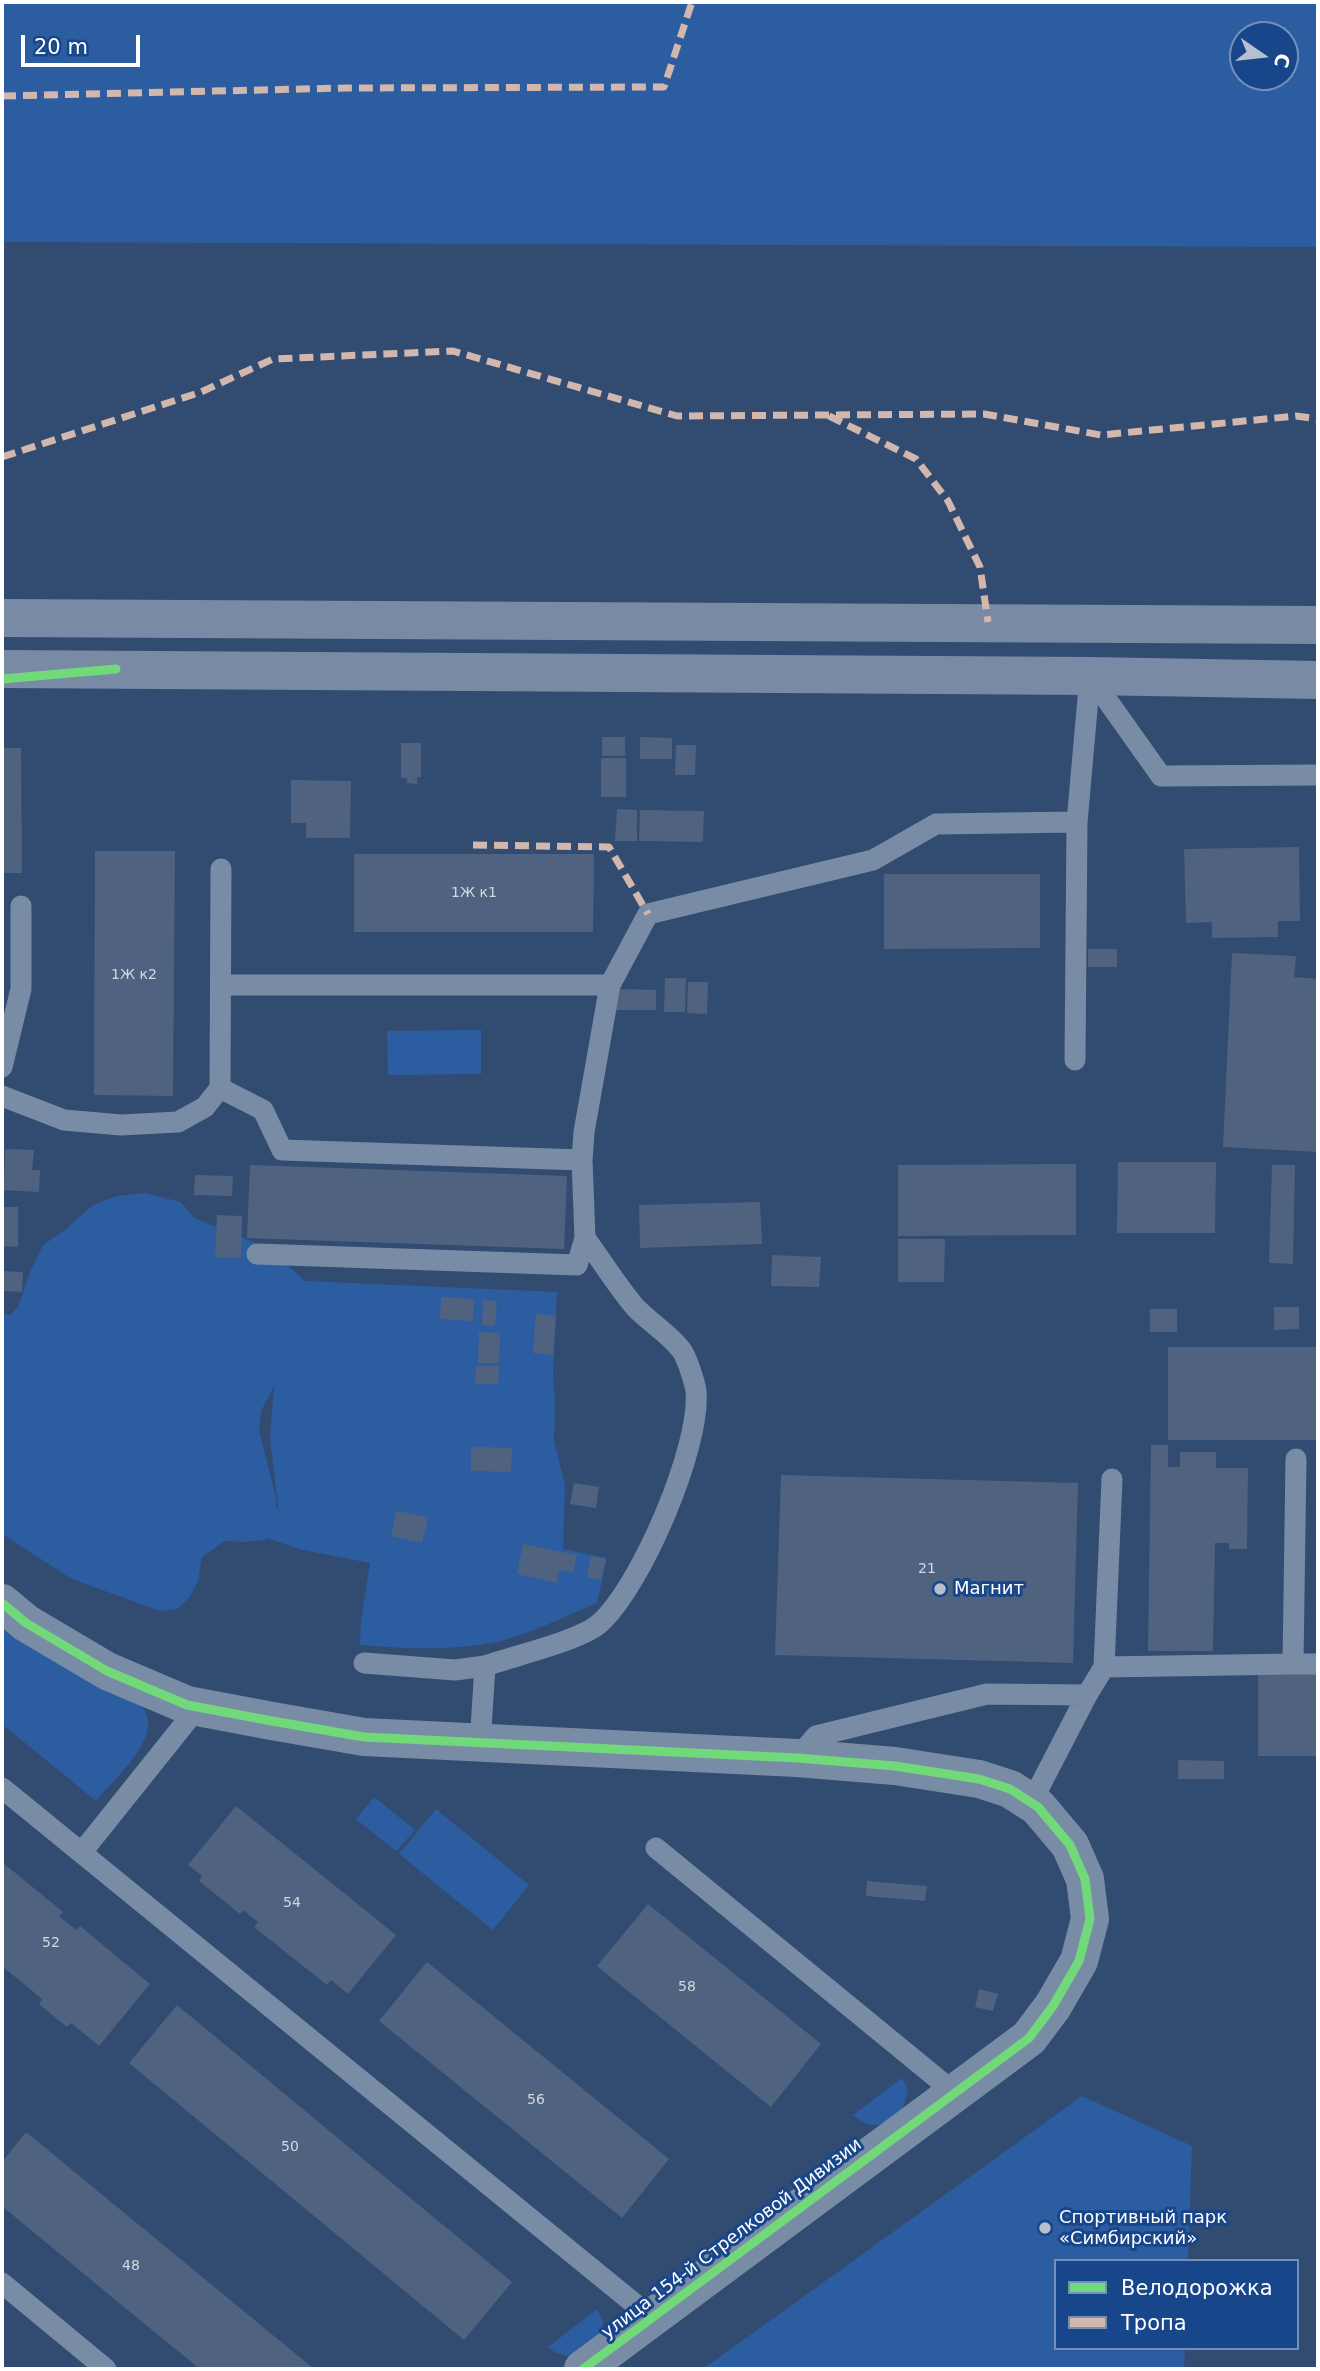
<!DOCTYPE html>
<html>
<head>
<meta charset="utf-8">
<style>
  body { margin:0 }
  #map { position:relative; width:1320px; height:2371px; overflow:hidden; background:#324b71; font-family:"DejaVu Sans",sans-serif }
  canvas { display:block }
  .frame { position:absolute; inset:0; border:4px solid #fff; pointer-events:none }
  .legend { position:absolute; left:1054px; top:2259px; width:245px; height:91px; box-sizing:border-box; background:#18468b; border:2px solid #7490b9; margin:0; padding:9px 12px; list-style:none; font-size:21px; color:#fff }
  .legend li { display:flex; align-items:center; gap:14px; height:35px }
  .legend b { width:35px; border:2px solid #7490b9 }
  .north { position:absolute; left:1229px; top:21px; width:70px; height:70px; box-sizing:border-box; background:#18468b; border:2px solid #7490b9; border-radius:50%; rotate:104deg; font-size:19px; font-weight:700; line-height:28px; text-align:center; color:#fff }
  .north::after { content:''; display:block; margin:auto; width:24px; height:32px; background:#b7c0cd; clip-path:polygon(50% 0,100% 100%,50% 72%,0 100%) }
  .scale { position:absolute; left:21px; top:35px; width:119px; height:32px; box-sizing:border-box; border:4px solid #fff; border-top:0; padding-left:9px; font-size:21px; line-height:24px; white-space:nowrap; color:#fff; -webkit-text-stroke:5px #18468b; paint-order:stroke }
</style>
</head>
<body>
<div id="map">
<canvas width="1320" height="2371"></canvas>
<div class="frame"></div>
<ul class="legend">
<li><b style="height:9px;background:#71d979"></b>Велодорожка</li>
<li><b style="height:9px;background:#d1b7ad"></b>Тропа</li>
</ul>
<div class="north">С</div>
<div class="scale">20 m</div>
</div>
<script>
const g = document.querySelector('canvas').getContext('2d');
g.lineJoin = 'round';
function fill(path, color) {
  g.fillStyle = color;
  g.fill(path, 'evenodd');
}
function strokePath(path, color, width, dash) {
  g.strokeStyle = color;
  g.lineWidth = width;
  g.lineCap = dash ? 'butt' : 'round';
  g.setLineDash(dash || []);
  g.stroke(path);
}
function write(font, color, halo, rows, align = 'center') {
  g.font = font + ' "DejaVu Sans",sans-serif';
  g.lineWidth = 6;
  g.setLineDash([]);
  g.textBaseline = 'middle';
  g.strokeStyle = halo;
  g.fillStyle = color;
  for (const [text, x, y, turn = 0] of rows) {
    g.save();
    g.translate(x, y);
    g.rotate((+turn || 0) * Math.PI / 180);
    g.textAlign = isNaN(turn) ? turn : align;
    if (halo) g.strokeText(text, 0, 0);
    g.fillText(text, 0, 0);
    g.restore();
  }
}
fill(new Path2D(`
  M2,2H1318V247L2,242ZM1243,35H1285V77H1243Z
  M481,1030V1074L388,1075L387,1031Z
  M145,1193L181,1202L194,1218L268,1248L305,1281L557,1292L553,1375L555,1402L554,1441L565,1484L563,1549L607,1558L597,1603C568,1615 529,1634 501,1641C453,1651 408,1649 360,1645L361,1620L370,1563L303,1550L267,1538L265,1540L245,1542L225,1541L202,1557L198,1581L189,1598L177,1609L160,1611L72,1579L2,1534V1313L10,1315L18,1307L30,1272L43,1245L65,1230L93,1205L117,1196ZM274,1386L270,1439L278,1506L276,1510V1498L259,1430L261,1411Z
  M2,1621L139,1704C170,1731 114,1779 96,1801L2,1724Z
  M374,1797L415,1830L396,1851L356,1819Z
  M436,1809L529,1885L493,1930L399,1854Z
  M902,2078L908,2090L902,2112C883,2125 873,2132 853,2115Z
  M1082,2096L1192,2146L1188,2261H1056V2348H1185L1184,2369H703Z
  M597,2309L603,2321L601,2337L572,2357L556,2353L548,2347Z`), '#2c5da1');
fill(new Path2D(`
  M602,737H625V756H602Z
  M640,737L672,738V759H640Z
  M401,743H421V777H417V784L407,783V778H401Z
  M676,745H696L695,775H675Z
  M2,748H21L22,873H2Z
  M601,758H626V797H601Z
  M291,780L351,781L350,838H306V823H291Z
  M617,809L637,810V841H615Z
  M640,810L704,811L703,842L639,841Z
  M1299,847L1300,921H1278V937L1212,938V922L1186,923L1184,849Z
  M95,851H175L173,1096L94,1095Z
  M354,854H594L593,932H354Z
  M884,874H1040V948L884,949Z
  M1088,949H1117V967H1088Z
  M1232,953L1296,956L1294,977L1318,979V1152L1223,1147Z
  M665,978H686L685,1012H664Z
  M688,982H708L707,1014L687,1013Z
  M616,989L656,990V1010H616Z
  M5,1149L34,1150L32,1170H40L39,1192L4,1190Z
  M1118,1162H1216L1215,1233H1117Z
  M1076,1164V1235L898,1236V1165Z
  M250,1165L567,1176L564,1249L247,1238Z
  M1272,1165H1295L1293,1264L1269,1263Z
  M195,1175L233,1176L232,1196L194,1195Z
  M760,1202L762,1244L640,1248L639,1205Z
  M2,1207H18V1247L2,1246Z
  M217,1215L242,1216L241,1258H215Z
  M898,1239H945L944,1282H898Z
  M772,1255L821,1257L819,1287L771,1286Z
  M2,1271L23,1272L22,1292L2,1291Z
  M441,1297L474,1299L473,1321L440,1319Z
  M483,1300L497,1301L495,1326L482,1325Z
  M1274,1307H1299V1329L1274,1330Z
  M1150,1309H1177V1332H1150Z
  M536,1314L556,1316L553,1355L533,1353Z
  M479,1332L500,1333L499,1363H478Z
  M1168,1347H1318V1440H1168Z
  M476,1366H499L498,1384H475Z
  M1151,1445H1168V1467H1180V1452H1216V1468H1248L1247,1549H1229V1543H1215L1213,1651H1148Z
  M471,1447L512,1448L511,1472L471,1471Z
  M781,1475L1078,1483L1073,1663L775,1655Z
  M574,1483L599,1487L596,1508L570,1504Z
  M396,1511L428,1517L422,1543L391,1536Z
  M523,1544L577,1555L573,1572L559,1570L557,1583L517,1574Z
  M591,1556L606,1559L601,1580L587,1577Z
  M1258,1673H1318V1756H1258Z
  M1178,1760L1224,1761V1779H1178Z
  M236,1806L396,1935L348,1994L331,1980L327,1985L254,1927L258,1922L243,1910L240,1914L199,1881L202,1876L188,1865Z
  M2,1862L63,1912L59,1916L76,1930L80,1926L150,1984L99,2046L71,2023L67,2027L39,2004L42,1999L2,1966Z
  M867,1881L927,1886L925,1901L866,1896Z
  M648,1904L821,2044L771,2107L597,1966Z
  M427,1962L669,2159L622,2218L379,2021Z
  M979,1989L998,1994L993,2011L975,2007Z
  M177,2005L512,2282L464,2340L129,2063Z
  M26,2132L314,2369H200L119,2303L2,2206V2162Z`), '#4f6381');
strokePath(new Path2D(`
  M1090,676L1161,776L1318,775
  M221,985H610L648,914L873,860L936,824L1077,822L1090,676
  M1075,1060L1077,822
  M2,1067L21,989V906
  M220,1088L263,1110L282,1150L582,1160
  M2,1096L64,1120L121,1125L178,1122L205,1107L220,1088L221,869
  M257,1254L577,1265L585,1238L582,1160L584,1132L610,985
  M364,1663L455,1670L485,1666
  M1293,1664H1318
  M1104,1667L1293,1664L1296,1459
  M480,1744L485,1666C513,1656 580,1641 600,1623C641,1586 701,1447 696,1391C695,1383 687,1358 682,1351C671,1335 649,1322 635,1307C617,1286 602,1261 585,1238
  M797,1758L816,1736L987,1694L1087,1695L1104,1667L1112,1479
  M2,1788L652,2318
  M1031,1803L1087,1695
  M656,1848L955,2093
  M82,1852L198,1707
  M2,2283L106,2369`), '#798ca5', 21);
strokePath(new Path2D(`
  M2,1603L26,1623L107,1671L187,1705L272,1721L364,1737L797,1758L895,1766L979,1779L1010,1789L1038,1807L1070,1845L1085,1879L1090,1919L1079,1961L1053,2006L1029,2038L583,2369`), '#798ca5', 38);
strokePath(new Path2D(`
  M2,618L1318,625
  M2,669L1090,676L1318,680`), '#798ba4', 38);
strokePath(new Path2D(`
  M2,96L346,88L664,87L692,2
  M829,416L916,459L948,501L980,567L988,622
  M2,457L201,392L273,359L453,351L677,416L984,414L1101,435L1296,416L1318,419
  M473,845L609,847L648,914`), '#d1b7ad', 7, [14, 7]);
strokePath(new Path2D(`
  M2,679L116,669
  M2,1603L26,1623L107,1671L187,1705L272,1721L364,1737L797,1758L895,1766L979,1779L1010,1789L1038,1807L1070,1845L1085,1879L1090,1919L1079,1961L1053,2006L1029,2038L583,2369`), '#71d979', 9);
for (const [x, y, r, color] of [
  [940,1589,7,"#b7c0cd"],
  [1045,2228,7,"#b7c0cd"]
]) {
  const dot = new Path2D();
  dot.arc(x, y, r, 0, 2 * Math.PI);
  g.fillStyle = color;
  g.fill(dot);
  strokePath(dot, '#18468b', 2.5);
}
write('14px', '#d3d8e0', null, [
  ["1Ж к1",474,893],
  ["1Ж к2",134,975],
  ["21",927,1569],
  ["54",292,1903],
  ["52",51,1943],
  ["58",687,1987],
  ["56",536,2100],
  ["50",290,2147],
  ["48",131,2266]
]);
write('18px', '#fff', '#18468b', [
  ["Магнит",954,1589],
  ["Спортивный парк",1059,2218],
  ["«Симбирский»",1059,2239]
], 'left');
write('18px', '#fff', '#18468b', [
  ["улица 154-й Стрелковой Дивизии",732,2239,-37]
]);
</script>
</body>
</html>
